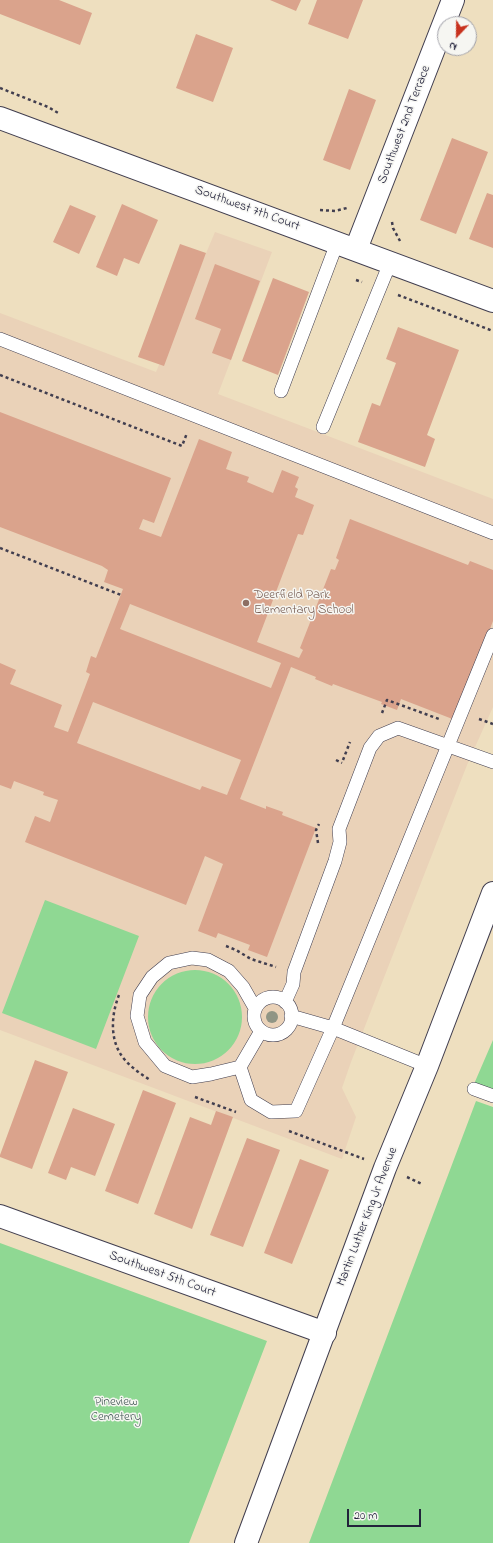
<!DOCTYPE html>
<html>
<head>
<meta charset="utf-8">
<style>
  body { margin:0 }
  #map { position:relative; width:493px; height:1543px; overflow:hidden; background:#eedfbf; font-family:"Indie Flower",sans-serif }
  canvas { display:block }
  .north { position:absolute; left:437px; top:16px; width:40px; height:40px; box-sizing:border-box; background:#f6f6f2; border:1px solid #a1a1a9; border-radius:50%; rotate:202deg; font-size:11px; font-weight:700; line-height:16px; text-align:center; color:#22223b }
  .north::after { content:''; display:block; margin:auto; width:14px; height:18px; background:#c8321e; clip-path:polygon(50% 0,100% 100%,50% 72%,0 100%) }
  .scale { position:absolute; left:347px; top:1509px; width:74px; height:18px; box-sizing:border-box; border:2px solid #22223b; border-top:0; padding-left:5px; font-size:12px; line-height:14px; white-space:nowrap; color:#22223b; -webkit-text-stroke:3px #f6f6f2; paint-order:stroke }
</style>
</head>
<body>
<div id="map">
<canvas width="493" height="1543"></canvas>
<div class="north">N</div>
<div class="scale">20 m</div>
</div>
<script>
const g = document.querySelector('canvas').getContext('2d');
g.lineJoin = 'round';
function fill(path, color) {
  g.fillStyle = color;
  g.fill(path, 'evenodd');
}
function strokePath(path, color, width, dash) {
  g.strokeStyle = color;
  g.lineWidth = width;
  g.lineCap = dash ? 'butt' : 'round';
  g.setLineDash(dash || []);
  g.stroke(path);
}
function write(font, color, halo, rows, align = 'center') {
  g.font = font + ' "Indie Flower",sans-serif';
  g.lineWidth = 3;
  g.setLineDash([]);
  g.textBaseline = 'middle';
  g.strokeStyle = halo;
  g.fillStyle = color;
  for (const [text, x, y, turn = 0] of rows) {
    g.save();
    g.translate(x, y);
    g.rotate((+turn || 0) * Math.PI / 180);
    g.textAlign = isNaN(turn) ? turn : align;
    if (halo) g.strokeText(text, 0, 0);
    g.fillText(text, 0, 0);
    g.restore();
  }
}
fill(new Path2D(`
  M215,232L272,252L218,394L493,499V707L467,765L351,1062L342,1088L356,1117L342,1159L0,1030V313L156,372Z`), '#ead2b8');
fill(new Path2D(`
  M45,900L139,936L96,1049L2,1013Z
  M148 1017a47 47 0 1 1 94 0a47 47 0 1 1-94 0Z
  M493,1040V1096L474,1084Z
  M476,1101L493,1107V1543H309Z
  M0,1243L267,1341L189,1543H0Z`), '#8fd893');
fill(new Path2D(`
  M0,0H59L92,13L80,45L0,14Z
  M270,0H301L296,11Z
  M317,0H363L348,39L308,24Z
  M196,34L233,48L213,102L176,88Z
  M349,89L376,100L350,170L323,160Z
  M452,138L488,152L456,234L420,220Z
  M487,193L493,195V248L469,239Z
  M122,204L158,220L139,264L124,258L117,276L96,267Z
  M70,205L96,216L79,254L53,242Z
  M180,244L206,253L164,366L138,357Z
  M215,264L260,281L231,360L212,353L221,329L195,319Z
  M273,278L309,292L278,375L242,361Z
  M398,327L459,350L427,435L435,439L425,467L358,442L372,403L380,406L396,363L386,359Z
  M0,412L171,478L154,523L143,519L139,529L161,537L199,439L232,452L226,469L249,477L247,482L273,493L282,470L299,477L295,487L298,489L295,497L314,505L303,535L298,534L257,642L299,658L303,650L300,648L331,569L335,570L339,560L336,558L350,519L468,565L470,561L493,570V621L455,720L401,699L397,710L381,704L382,702L333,684L332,686L315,679L316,677L291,667L240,799L266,809V806L283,812L282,815L316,828L267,957L248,950L250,945L218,933L216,938L198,931L223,864L205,856L186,905L25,842L35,816L50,822L58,800L43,795L44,792L14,781L11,789L0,785V663L16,670L10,684L62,705L54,727L68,732L90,674L86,672L91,656L96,658L123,589L104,582L108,570L102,566L111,542L102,566L0,527ZM130,604L281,663L271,688L120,629ZM93,702L241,760L227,795L202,786L200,790L77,743Z
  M35,1060L68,1072L32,1169L0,1157V1155Z
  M143,1090L176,1103L138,1204L105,1191Z
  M73,1108L115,1124L95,1176L71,1167L66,1180L48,1173Z
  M216,1111L233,1117L192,1229L154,1214L190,1117L211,1125Z
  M247,1138L280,1150L243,1247L210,1235Z
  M300,1159L329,1170L292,1264L264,1253Z`), '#daa38c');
const lane = new Path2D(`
  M0,339L493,533
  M281,391L337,243
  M323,427L390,263
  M254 1016a19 19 0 1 1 38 0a19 19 0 1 1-38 0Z
  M285,1002L293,984L294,972L335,861L340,842L339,829L370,748L379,736L398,728L493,762
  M291,1016L333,1028L427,1066
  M261,1031L240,1067L251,1100L271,1112L296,1111L333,1028L493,635
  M240,1067L211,1074L192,1077L165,1066L145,1042L137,1016L140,995L152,977L169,963L192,958L208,960L229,971L243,987L255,1008
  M474,1089L493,1096`);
const street = new Path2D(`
  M0,118L493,301
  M356,249L453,0
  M0,1216L325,1333`);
const secondary = new Path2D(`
  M246,1543L385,1168L427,1066L493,893`);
strokePath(lane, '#413e4f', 14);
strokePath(street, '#413e4f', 24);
strokePath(secondary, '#413e4f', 24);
strokePath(new Path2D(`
  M0,88L48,107L60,114
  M320,210L335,211L347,208
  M392,222L393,228L400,241
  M356,280L362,282
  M398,295L493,331
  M0,375L182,446L187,433
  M0,548L121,595
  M382,713L387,700L439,719
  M479,719L493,724
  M336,760L342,763
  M343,760L350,742
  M318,843L316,830L319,824
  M226,946L236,950L251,959L276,967
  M119,995C111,1015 109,1042 125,1060C132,1068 141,1074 150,1080
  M195,1097L236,1112
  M289,1131L364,1159
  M407,1177L422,1184`), '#413e4f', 2.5, [3, 3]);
strokePath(lane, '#fff', 13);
strokePath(street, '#fff', 22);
strokePath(secondary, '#fff', 22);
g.fillStyle = '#909585';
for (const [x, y] of [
  [272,1017]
]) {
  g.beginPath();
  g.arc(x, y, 6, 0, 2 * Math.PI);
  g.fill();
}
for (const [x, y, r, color] of [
  [246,603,4,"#8d6e63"]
]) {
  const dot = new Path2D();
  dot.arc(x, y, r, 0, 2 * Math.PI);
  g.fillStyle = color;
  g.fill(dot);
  strokePath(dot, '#f6f6f2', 1.5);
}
write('13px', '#22223b', '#f6f6f2', [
  ["Southwest 2nd Terrace",405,125,-69],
  ["Southwest 7th Court",247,209,20],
  ["Martin Luther King Jr Avenue",368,1217,-69],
  ["Southwest 5th Court",162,1275,20]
]);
write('13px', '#785e54', '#f6f6f2', [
  ["Deerfield Park",254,596],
  ["Elementary School",254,611]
], 'left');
write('13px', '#435955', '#f6f6f2', [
  ["Pineview",116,1403],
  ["Cemetery",116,1418]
]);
</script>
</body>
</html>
